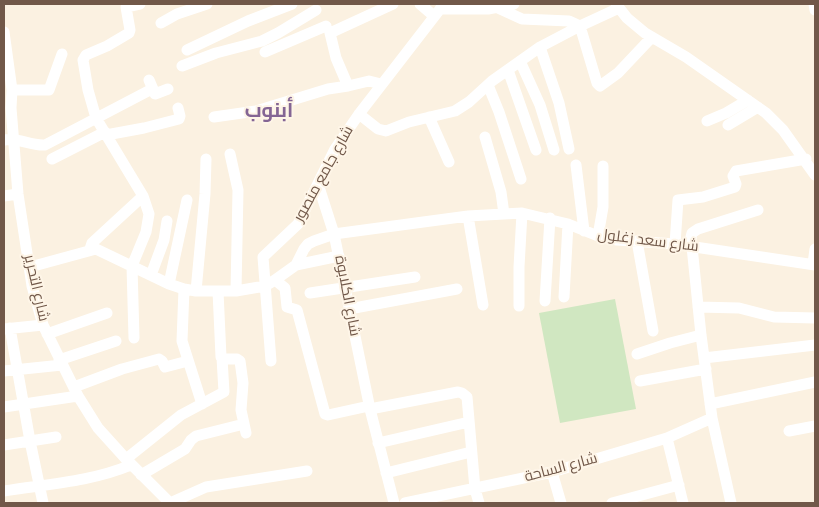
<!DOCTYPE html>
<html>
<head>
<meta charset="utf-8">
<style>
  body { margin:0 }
  #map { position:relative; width:819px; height:507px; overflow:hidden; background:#fbf1e1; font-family:Signika,sans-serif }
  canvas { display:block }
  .frame { position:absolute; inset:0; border:5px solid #715849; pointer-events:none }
</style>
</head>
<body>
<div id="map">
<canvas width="819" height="507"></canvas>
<div class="frame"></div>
</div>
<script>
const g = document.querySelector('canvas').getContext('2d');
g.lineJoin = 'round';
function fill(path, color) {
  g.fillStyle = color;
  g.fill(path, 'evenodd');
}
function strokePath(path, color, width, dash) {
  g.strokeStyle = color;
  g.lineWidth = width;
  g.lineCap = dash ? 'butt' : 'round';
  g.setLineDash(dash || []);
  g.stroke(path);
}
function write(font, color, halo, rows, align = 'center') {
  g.font = font + ' Signika,Cairo,sans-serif';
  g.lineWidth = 4;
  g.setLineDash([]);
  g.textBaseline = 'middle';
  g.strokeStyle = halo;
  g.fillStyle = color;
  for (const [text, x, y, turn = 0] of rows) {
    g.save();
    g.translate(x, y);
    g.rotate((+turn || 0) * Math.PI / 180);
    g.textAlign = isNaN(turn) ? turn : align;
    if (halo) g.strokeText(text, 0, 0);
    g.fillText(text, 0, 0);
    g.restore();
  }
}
fill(new Path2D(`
  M615,299L636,409L560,423L539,313Z`), '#d0e7c1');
strokePath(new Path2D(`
  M420,4L434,16
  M616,4L627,18L645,33L686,57L766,113L783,130L815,175
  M814,4L815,10
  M498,8L522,19L569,21L580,26L597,83L600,86L618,73L652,37
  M440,9H488L514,4
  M161,23L177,14L207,4
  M4,32L12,90L11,108L18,194L32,286L43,325L78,396L98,428L126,459L170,503
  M540,47L559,103L569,149
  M187,50L248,21L292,4
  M265,52L326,26
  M520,61L540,105L554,150
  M182,66L216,53L262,41L278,33L316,10
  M508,70L536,150
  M149,80L155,94L168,89
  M381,84L369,81L348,86L336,58L330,33L393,4
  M488,85L499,112L521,179
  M12,90H49L62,54
  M359,114L378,129L386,131L409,122L455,111L469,102L492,81L540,47L580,26L619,8
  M214,117L256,111L328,89L348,86
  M429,117L449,162
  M707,121L726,113L748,100
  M728,125L758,107
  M106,135L144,128L179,119L180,116L178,108
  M485,137L501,192L504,214
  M4,140C18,137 30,146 45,145L152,89
  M230,154L238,190L236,291
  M52,159L105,132
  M576,165L584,231
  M318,184L334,234L370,409L394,503
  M4,196L18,194
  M468,216L483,305
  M598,236L603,207V166
  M637,241L653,331
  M675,244L678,200L703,197L735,187L736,184L733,176L736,171L806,159
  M90,249L92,243L143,196
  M813,264L815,249
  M296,265L339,256
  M30,267L96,249L169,284L184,289L196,291H236L265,286L275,280L296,265L304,249L308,244L314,241L334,234L468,216L522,213L568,224L598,236L617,240L675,244L815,265
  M151,275L164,240L167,221
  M275,280L285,288L287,307L297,310L325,414L328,415L369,406
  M169,284L187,200
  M184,289L182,341L202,404
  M196,291L205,194L206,159
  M218,291L221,357L223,359H237L240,361L243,383L241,410L246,433
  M310,293L415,277
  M564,297L568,224
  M545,301L550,218
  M519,306V267L522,213
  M698,307L739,308L774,317L815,318
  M349,309L457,289
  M10,328L30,441L43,503
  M4,329L43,325
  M47,334L107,313
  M134,338L132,266L146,232L149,214L143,196L96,118L88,90L83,60L86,55L107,46L129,33L130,30L126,7L140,4
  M637,354L670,343L701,335
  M704,358L815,345
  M59,360L116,341
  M271,361L263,257L298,224L335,149L359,114L444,4
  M4,371L62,365
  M640,381L706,369
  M74,387L122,369L159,359L162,361L165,367L188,361
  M710,404L815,382
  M4,407L78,396
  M370,409L458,392L462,393L467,397L475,489L479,503
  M789,431L815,426
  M667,438L683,503
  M378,443L469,422
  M4,445L56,437
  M126,459L181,415L224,392L222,358
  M552,472L561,503
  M386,473L471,452
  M141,475L185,449L191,440L196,436L244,424
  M4,491C47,484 90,482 131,465
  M170,503L206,487L307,471
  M405,503L552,472L667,438L712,418
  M612,503L679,485
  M731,503L712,418L701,335L691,237L692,233L698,229L758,210`), '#fff', 11);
write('15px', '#715849', '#fef5e7', [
  ["شارع جامع منصور",324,174,-61],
  ["شارع سعد زغلول",648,241,7],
  ["شارع التحرير",36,288,77],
  ["شارع الكلابوة",347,296,79],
  ["شارع الساحة",561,468,-15]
]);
write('bold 20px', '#846594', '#fef5e7', [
  ["أبنوب",269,112]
]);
</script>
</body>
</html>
